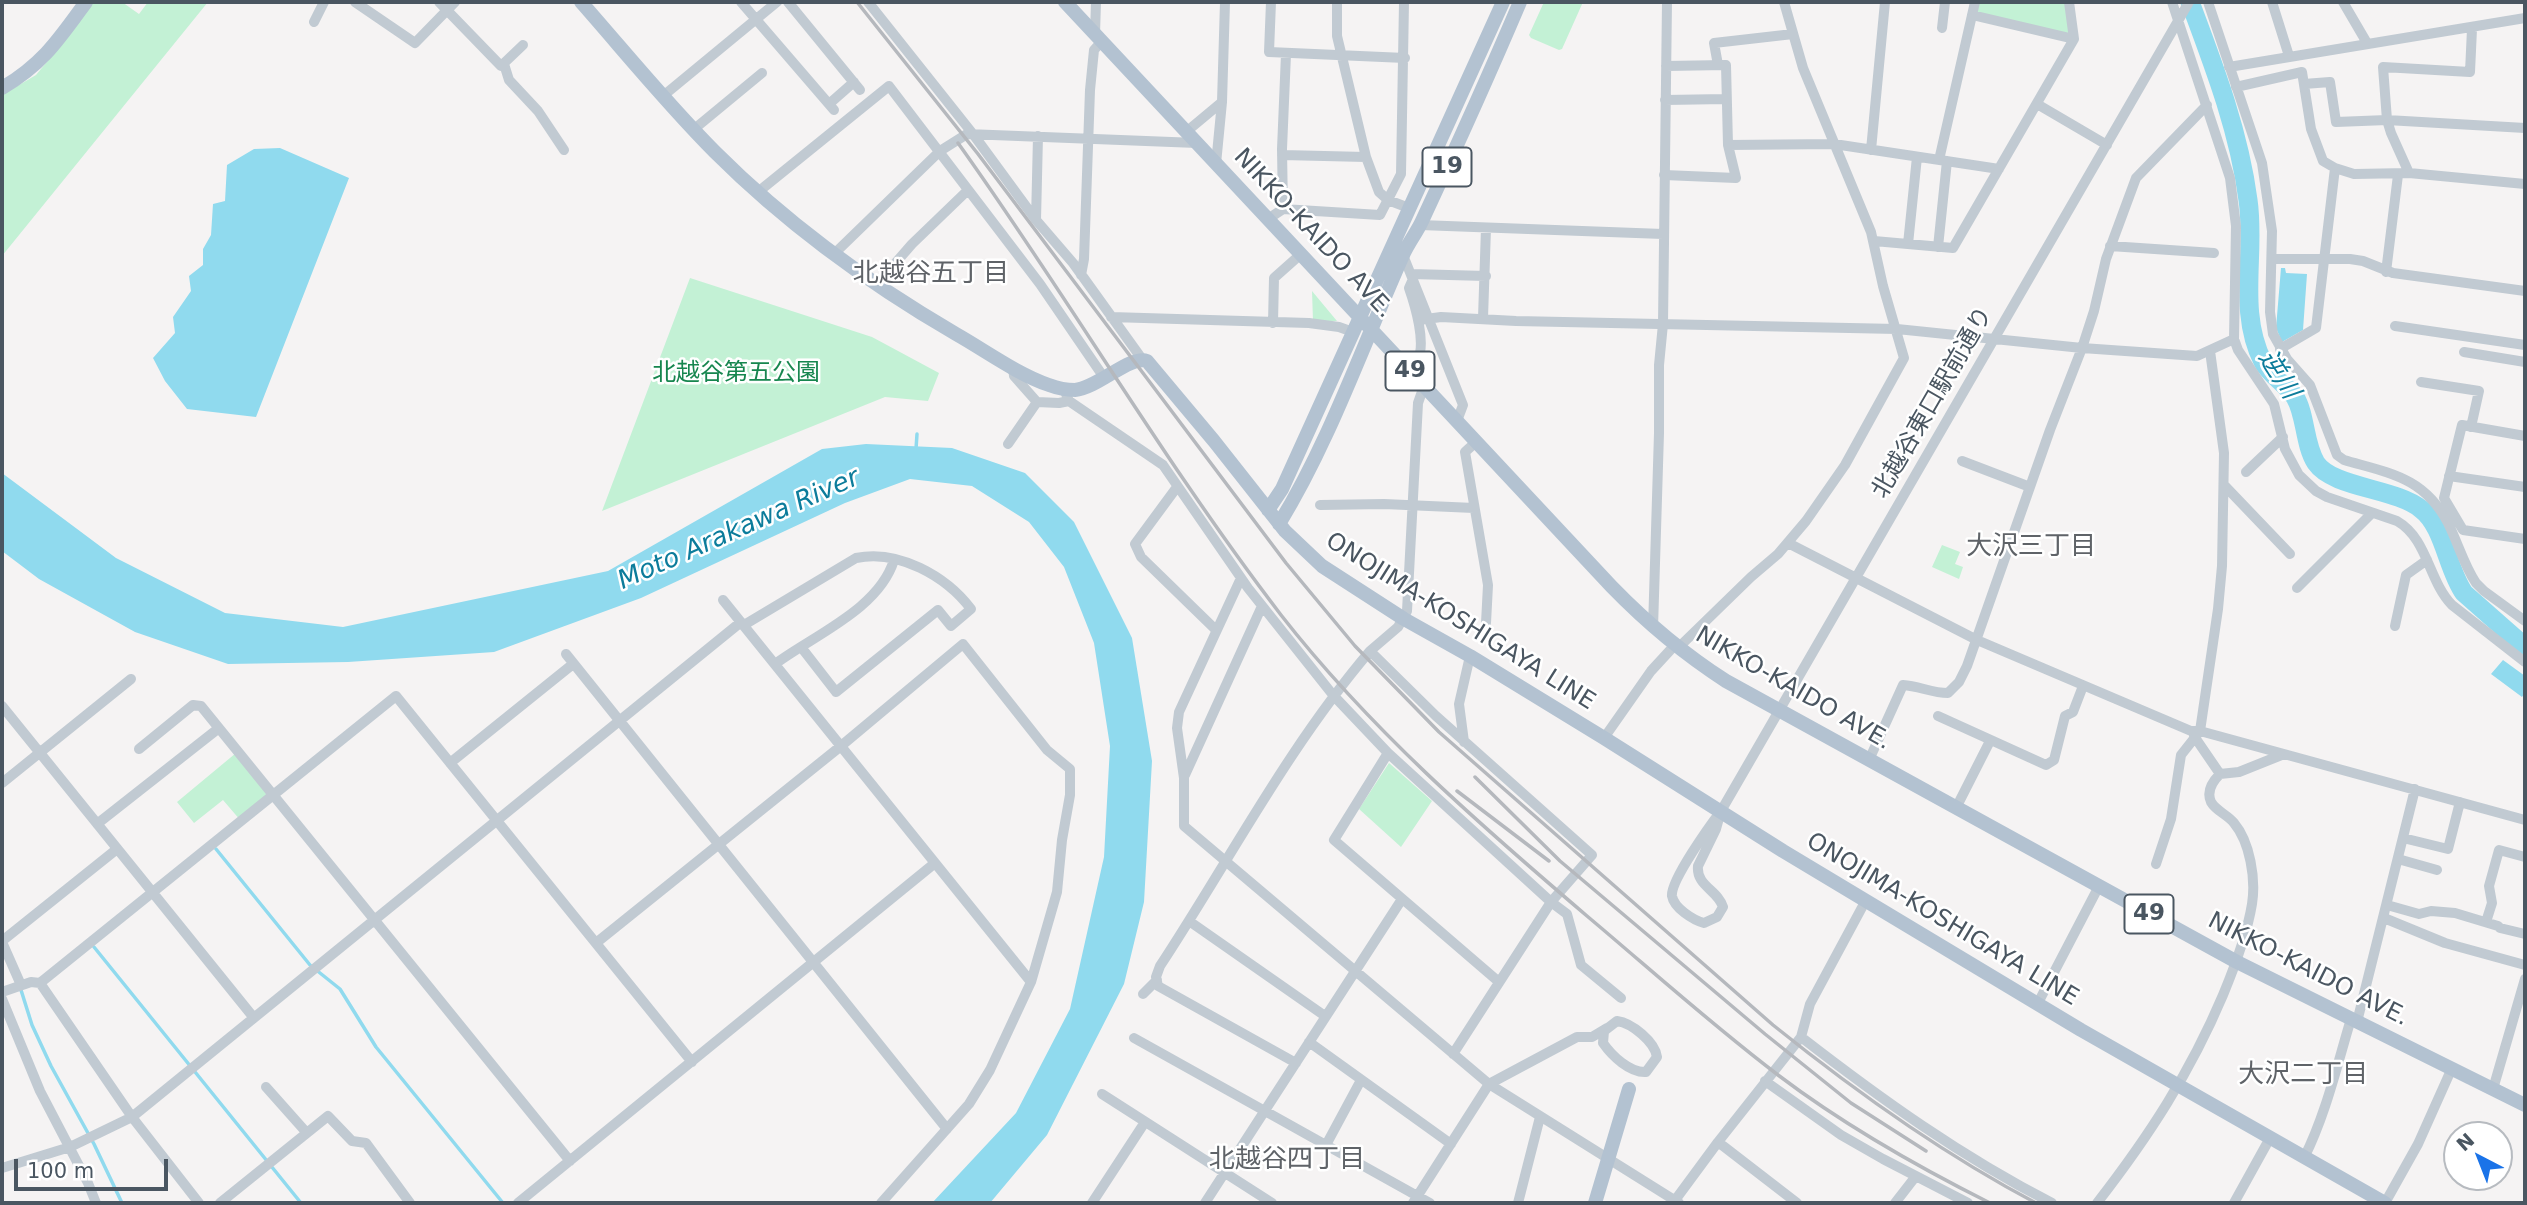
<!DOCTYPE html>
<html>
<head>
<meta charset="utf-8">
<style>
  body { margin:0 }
  #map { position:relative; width:2527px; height:1205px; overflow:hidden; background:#f5f3f3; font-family:"DejaVu Sans",sans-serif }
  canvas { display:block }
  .frame { position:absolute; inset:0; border:4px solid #4a5661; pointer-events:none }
  .north { position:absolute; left:2443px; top:1121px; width:70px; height:70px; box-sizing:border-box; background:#fff; border:2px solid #b7bbc0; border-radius:50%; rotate:318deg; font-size:19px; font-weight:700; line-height:28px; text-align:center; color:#4a5661 }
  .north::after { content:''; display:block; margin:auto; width:24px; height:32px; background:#1a73e8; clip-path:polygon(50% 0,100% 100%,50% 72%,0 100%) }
  .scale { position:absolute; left:14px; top:1159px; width:154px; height:32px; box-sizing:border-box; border:4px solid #4a5661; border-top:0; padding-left:9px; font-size:21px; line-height:24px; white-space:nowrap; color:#4a5661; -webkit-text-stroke:5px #fff; paint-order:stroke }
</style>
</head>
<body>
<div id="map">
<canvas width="2527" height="1205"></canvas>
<div class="frame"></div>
<div class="north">N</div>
<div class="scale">100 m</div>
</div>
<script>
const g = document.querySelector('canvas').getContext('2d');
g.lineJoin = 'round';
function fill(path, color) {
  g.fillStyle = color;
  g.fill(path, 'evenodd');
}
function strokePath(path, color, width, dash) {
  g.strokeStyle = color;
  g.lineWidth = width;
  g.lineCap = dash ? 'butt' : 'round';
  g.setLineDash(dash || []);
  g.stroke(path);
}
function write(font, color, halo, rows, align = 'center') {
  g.font = font + ' "DejaVu Sans","Noto Sans JP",sans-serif';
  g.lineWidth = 5;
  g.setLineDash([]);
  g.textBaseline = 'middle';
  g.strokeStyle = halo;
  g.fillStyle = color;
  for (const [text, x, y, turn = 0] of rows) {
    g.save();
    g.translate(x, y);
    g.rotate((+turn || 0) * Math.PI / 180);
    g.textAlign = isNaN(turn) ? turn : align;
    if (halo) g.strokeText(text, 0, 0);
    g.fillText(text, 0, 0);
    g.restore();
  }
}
fill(new Path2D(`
  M93,2H122L139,14L148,2H208L2,256V95L36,75L75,28Z
  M1544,2H1583L1562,49L1559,50L1531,38L1529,35Z
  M1979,2H2066L2070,34L1976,13Z
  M690,278L872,337L939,373L928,401L885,397L602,511Z
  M1312,291L1337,321H1313Z
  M1942,545L1960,552L1955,564L1963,567L1959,579L1932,567Z
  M236,753L271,795L241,821L223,800L194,823L177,802Z
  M1389,763L1432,801L1401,847L1359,809Z`), '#c3f1d5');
fill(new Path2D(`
  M280,148L349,178L256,417L187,409L165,381L153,358L175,333L173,317L191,291L189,276L203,265V249L211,235L213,204L225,201L227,165L254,149Z
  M2281,268H2285L2286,273L2307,274L2303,330L2282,342L2276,328Z
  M866,444L952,448L1025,473L1074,522L1132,638L1152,761L1144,902L1124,984L1047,1135L990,1203H932L1016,1113L1070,1009L1104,857L1110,746L1094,643L1064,567L1029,522L972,486L910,479L845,503L641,598L494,652L348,662L228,664L135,632L39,579L2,551V473L116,558L225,613L343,627L608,571L822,449Z
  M2503,660L2525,676V693L2522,697L2491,674Z`), '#90daee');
strokePath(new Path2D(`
  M916,449L917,434
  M216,849L310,965L340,989L376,1047L503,1203
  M94,947L301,1203
  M21,990L32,1025L51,1066L94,1144L122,1203`), '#90daee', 3.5);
strokePath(new Path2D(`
  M2190,2C2214,66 2239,131 2248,200C2256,253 2237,311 2263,362C2270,375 2286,384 2295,397C2306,415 2304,444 2316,463C2333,488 2395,488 2421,509C2444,526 2447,569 2464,593L2525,647`), '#90daee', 19);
strokePath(new Path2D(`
  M355,2L415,43L455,2
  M439,2L501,66L523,45
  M741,2L834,110
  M788,2L860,90
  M868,2L973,134L1036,220L1073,263L1142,359
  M1271,2L1269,52L1405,58
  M1337,2V36L1366,157L1379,192L1388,200L1409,208
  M2172,2L2230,178L2236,226L2234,339L2238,350L2274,404L2285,449L2299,475L2316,491L2327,497L2397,521C2428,539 2428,580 2452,605L2525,662
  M2208,2L2262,163L2272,231L2270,312L2273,334L2287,359L2310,385L2337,455L2344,460C2389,473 2424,477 2448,523C2458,543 2464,565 2476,583L2484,591L2525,621
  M2272,2L2289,56
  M2343,2L2367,43
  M1972,15L2074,39
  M314,22L324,2
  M1942,28L1945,2
  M1095,34L1096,2
  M504,64L509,80L538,111L564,150
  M1718,65L1714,43L1793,34
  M2229,67L2525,18
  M2304,84L2330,82L2336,122L2387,120L2525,128
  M2236,87L2302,72L2311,129L2323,161L2335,168L2354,174L2409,173L2525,184
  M663,96L777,2
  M1665,100L1726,99
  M829,104L854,82
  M2037,104L2107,145
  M693,130L762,73
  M1186,132L1222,102
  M1728,145L1834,144L1999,169
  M1871,150L1885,2
  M1282,155L1366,157
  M1939,160L1975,2
  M1216,164L1222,102L1225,2
  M2409,173L2391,133L2387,120L2383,67L2470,72L2472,29
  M1664,175L1736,178L1728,145L1726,65L1666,66
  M758,192L889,86L1040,284L1105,379
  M1283,209L1282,149L1286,54
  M1268,219L1283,209L1380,215L1401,174L1404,2
  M1036,220L1038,136
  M1420,225L1663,234
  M1874,241L1953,248L2074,39L2069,2
  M1908,244L1917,157
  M2110,246L2214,253
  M1938,247L1947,161
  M835,253L940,151L967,134L1197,143
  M1403,255L1463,405L1457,421
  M2272,259H2350L2363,261L2393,273L2525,291
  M2386,272L2398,175
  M1411,274L1486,276
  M1081,275L1084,259L1090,90L1094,50L1102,41
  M878,283L912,244L967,191
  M1111,317L1309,323L1339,327L1353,332
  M1483,318L1486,228
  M1419,320L1441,317L1516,321L1897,329L2082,348L2197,356L2234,339
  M1273,323L1274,278L1301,254
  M2395,326L2525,345
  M2280,349L2316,328L2335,168
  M2464,352L2525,362
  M1408,369C1411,367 1414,365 1417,361C1427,345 1415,305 1409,288L1413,279
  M2421,382L2479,391L2471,427
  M1424,386L1418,403L1407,611L1398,627L1370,651L1436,716L1592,855L1551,902L1453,1054
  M1064,389L1069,401L1163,465L1248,588L1333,695L1388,753L1551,902L1567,914L1581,965L1621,998
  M1037,402L1059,403L1069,401
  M2525,436L2462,425L2444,498L2463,530L2525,539
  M1476,442L1465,452L1488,585L1486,623
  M1008,444L1037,402L1014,376L1013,367
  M1962,461L2030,487
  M2246,472L2283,437
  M2449,476L2525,487
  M2224,485L2290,554
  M1177,487L1135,544L1141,557L1216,630
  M1320,505L1384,504L1474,508
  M1788,543L1977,640L2191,731H2200L2525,820
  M1241,578L1179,712L1177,728L1184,778V826L1489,1084L1679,1203
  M2297,588L2372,513
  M723,600L1031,982
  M744,625L856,558C898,549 946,576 971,609L951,626L938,610L836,692L801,647
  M2395,626L2406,575L2427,560
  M1653,628L1659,433V365L1663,324L1667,2
  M1678,648L1751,577L1778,554L1806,521L1845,465L1904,358L1883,286L1871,232L1803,68L1784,2
  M566,654L947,1129
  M775,664C814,635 879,609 894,560
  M2,706L254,1018
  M1938,716L2046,765L2054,760L2065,716L2073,712L2083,686
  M1604,738L1651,671L1674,646
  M1464,742L1459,704L1470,656
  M139,749L193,705L201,706L570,1161
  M1388,753L1334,840L1499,982
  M1869,760L1903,685C1919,686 1932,693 1948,693L1959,682L1967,666L2050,430L2082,348L2094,311L2106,259L2136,178L2207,105
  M450,763L573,664
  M2220,774L2239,772L2284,754
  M1185,775L1262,606
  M2,783L131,679
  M1956,808L1990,741
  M1721,811L1716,829L1698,866C1696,886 1718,890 1723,907L1717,917L1704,923C1693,920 1674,908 1672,896C1670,881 1711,824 1721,811L2189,2
  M97,824L219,728
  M2403,838L2448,849L2460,802
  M2398,859L2437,870
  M2156,864L2171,819L2181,755L2200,731L2218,609L2222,566L2224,453L2210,351
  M2387,905L2419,914L2431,911L2455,913L2498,926L2500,928L2525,934
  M2384,918L2445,943L2525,965
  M1189,921L1325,1016
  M2486,922L2492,903L2489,886L2499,850L2525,857
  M2,941L117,849
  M2,942L21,985
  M596,943L841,746L963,644L1047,750L1070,769V795L1062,840L1057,892L1031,982L990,1070L969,1104L881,1203
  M40,983L396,696L692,1062
  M2,992L31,982L40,983L132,1117L199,1203
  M1143,994L1157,980
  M2,999L40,1091L88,1183L96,1203
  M2038,1003L2099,886
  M1617,1021C1632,1023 1655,1042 1657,1057L1646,1072C1630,1073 1612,1056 1603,1043L1604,1031Z
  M2357,1022L2415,789
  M1801,1037C1881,1099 1962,1157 2052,1203
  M1134,1038L1430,1203
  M1309,1042L1451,1144
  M1296,1063L1158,986L1156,977L1160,966C1229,861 1288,747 1370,651
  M1765,1081L1841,1135L1883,1159L1968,1203
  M266,1087L306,1132
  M2493,1089L2525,979
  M1102,1094L1272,1203
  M1718,1142L1797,1203
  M1326,1145L1361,1080
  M2304,1158C2326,1114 2337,1065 2351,1019
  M2,1168L70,1147L132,1117L741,622
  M220,1203L328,1116L352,1141L366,1143L410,1203
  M518,1203L935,863
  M1092,1203L1145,1122
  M1205,1203L1402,899
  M1413,1203L1489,1084L1577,1037H1592L1607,1028
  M1518,1203L1540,1117
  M1673,1203L1718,1142L1801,1037L1810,1004L1866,900
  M1895,1203L1916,1176
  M2097,1203C2149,1136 2190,1073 2223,995C2235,966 2247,935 2252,904C2256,879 2250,842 2234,823C2228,815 2216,811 2211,802C2206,791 2213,781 2220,774L2194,736
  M2234,1203L2270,1138
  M2385,1203L2418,1144L2452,1068`), '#c1cad2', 10);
strokePath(new Path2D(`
  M581,2C625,52 668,105 715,152C786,223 870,284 956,334C986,351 1017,374 1049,385C1057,388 1067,390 1075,390C1098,388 1130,355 1147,361L1214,441L1285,531L1322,566L1404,619L1470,656L1604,738L1783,851L2081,1030L2385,1203
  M1065,2L1612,587C1647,623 1684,654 1726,681L2237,962L2525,1105
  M2,88C43,64 59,39 86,2
  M1268,510L1282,489L1503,2
  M1279,524C1330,441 1364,342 1404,253C1409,242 1417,232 1422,221C1456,148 1489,75 1520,2
  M1595,1203L1629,1089`), '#b3c2d1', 14);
strokePath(new Path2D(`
  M857,2L978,154L1286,563L1355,646L1439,732L1773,1025C1856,1092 1941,1153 2036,1203
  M958,143C1069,298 1165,464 1281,615C1370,729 1478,823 1587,916C1650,969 1712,1025 1778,1075C1844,1125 1916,1166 1990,1203
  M1475,777L1560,861L1765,1034L1851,1103L1926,1151
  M1457,791L1549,861`), '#b5b8bd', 3.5);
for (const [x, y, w] of [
  [1447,167,49],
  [1410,371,49],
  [2149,914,49]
]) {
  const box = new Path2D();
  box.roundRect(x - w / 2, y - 19.5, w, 39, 5);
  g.fillStyle = '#fff';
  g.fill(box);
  strokePath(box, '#4a5661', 2);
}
write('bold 23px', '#4a5661', null, [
  ["19",1447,167],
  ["49",1410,371],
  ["49",2149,914]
]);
write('24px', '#4a5661', '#fff', [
  ["NIKKO-KAIDO AVE.",1313,234,47],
  ["北越谷東口駅前通り",1933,403,-60],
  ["ONOJIMA-KOSHIGAYA LINE",1460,622,32],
  ["NIKKO-KAIDO AVE.",1793,689,30],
  ["ONOJIMA-KOSHIGAYA LINE",1942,920,31],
  ["NIKKO-KAIDO AVE.",2308,970,27]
]);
write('24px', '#17864f', '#fff', [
  ["北越谷第五公園",736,374]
]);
write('26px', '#5f6368', '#fff', [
  ["北越谷五丁目",931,274],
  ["大沢三丁目",2031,547],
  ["大沢二丁目",2303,1075],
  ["北越谷四丁目",1287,1160]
]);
write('italic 26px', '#0c7c9b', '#fff', [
  ["逆川",2278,375,57],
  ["Moto Arakawa River",739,530,-24]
]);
</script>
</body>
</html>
